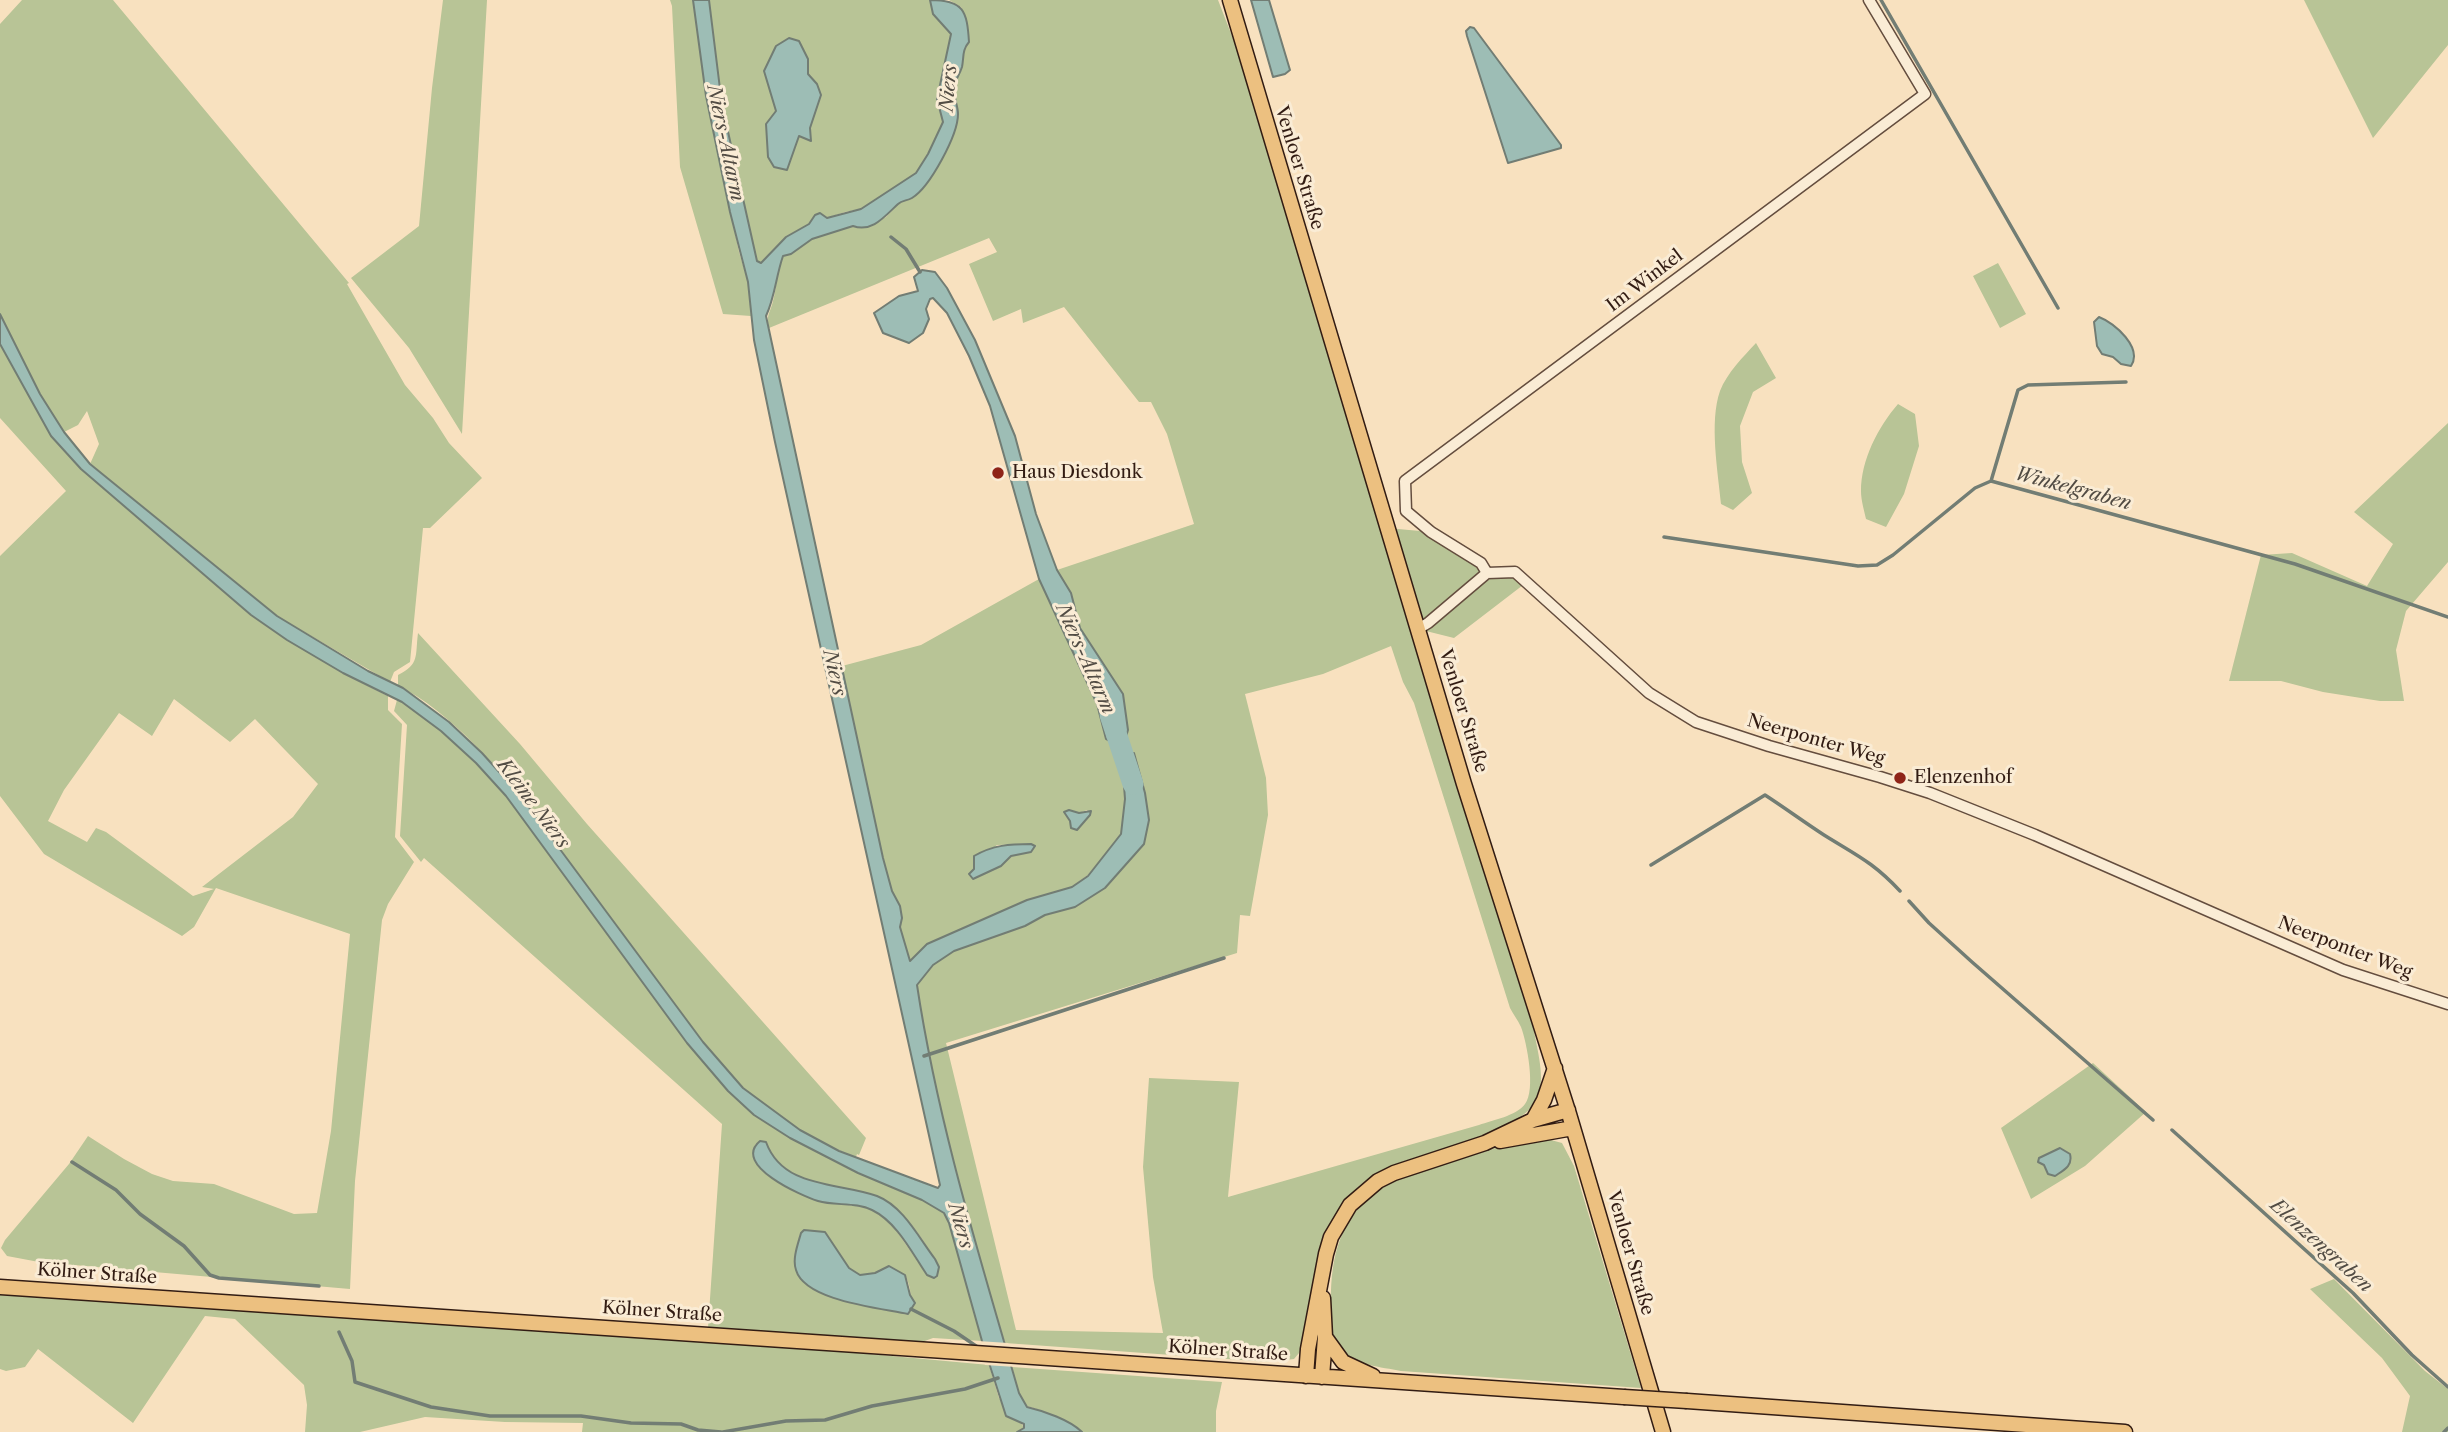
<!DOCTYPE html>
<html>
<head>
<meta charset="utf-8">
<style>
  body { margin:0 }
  canvas { display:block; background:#f8e1bf }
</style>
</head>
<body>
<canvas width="2448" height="1432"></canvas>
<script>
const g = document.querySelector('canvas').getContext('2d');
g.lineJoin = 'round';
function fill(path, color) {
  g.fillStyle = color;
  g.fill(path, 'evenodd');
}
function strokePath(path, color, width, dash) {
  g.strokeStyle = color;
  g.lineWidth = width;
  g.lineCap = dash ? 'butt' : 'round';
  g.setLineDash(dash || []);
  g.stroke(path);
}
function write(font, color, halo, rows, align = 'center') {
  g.font = font + ' "Libre Caslon Text",serif';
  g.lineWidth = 6;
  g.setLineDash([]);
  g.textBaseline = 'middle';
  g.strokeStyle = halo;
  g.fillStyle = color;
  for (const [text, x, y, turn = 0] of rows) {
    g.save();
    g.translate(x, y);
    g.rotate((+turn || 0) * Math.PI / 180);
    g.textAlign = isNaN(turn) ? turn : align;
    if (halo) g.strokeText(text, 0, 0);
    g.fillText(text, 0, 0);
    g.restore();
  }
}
fill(new Path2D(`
  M22,0H113L349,283L347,284L405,385L433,418L449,443L482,478L430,528H423L410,662L394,672L390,682L277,616L90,464L99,444L87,411L78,425L64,432L40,394L0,314V24Z
  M443,0H487L462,434L409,348L351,278L419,226L432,88Z
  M670,0H693L706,96L739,252L748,282L751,316L723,314L680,167L672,6Z
  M709,0H930L933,14L951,34L937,99L943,122L928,154L916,173L861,209L845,212L809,224L786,237L762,263L757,261L722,105Z
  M949,0H1218L1263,116L1540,1023L1533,1025C1536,1046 1545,1073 1539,1094C1529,1133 1426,1150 1390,1167C1373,1174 1355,1187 1344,1202C1314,1240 1313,1287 1307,1333L1304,1347L1294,1359L1269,1362L1005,1343C970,1225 936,1107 917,985L933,965L954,951L1025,926L1045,915L1075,907L1144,844L1138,773L1134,754L1122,759L1125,799L1121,835L1088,875L1072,887L1027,900L927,944L910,961L900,927L902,918L900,906L892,891L883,858L842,666L921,645L1039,579L1097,704L1106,739L1123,694L1080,628L1071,593L1057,570L1194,524L1167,434L1151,402H1139L1064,307L1023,323L1021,309L993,321L969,264L997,252L989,238L769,328C766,314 770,314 773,301C777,285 777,272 783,256L791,254L811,239L853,226L859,228L868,227L886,217L900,202L912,198L933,175L951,139L958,114L954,85L962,69L967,21L961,7ZM1391,646L1403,682L1414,703L1510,1008C1513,1014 1518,1020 1521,1027C1527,1043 1536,1090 1525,1104C1516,1116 1493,1120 1479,1125L1228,1197L1239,1082L1149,1078L1143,1167L1153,1277L1163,1333L1016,1330L946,1043L1237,953L1240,915L1250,916L1268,815L1266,778L1245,694L1323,674ZM1069,810L1079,813L1087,810L1090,815L1077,830L1071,828L1070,821L1064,812ZM1031,844L1035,846L1031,852L1011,856L1001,866L973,879L981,852L991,850L997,845Z
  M2304,0H2448V45L2373,138Z
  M1998,263L2026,314L2000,328L1973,276Z
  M1756,343L1776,378L1753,392L1740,426L1742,462L1752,493L1733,510L1721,504C1718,472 1709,422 1720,391C1727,373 1743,357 1756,343Z
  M0,344L51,436L287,640L343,673L388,696V710L402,724L395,837L414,862L388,904L382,920L355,1181L350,1289L39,1262L7,1256L1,1248L5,1240L69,1164L88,1136L124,1159L152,1174L173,1181L214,1184L294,1214L317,1213L331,1131L350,934L216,888L194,927L182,936L44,854L0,796V556L66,491L0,418ZM174,699L230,742L255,719L318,784L293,817L202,887L214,889L193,896L106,832L96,828L87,842L48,821L64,790L119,713L152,736Z
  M1898,404L1915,414L1919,446L1904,494L1886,527L1866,519C1864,510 1861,500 1861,491C1861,460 1878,427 1898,404Z
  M2448,423V562L2406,611L2396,650L2404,701H2380L2323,692L2281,681H2229L2261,555L2292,553L2367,586L2393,544L2354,512Z
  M1387,528L1431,532L1487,573L1515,572L1527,582L1454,638L1418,629Z
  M418,633L520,744L587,824L866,1138L859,1155L857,1154L856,1157C815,1142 775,1117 743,1088C706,1054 677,1007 647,967C611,918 575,870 539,821C506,776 450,710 398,686V675C420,664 415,656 418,633Z
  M397,700C438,720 475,762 506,796L728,1091L754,1115L790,1138L858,1173L922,1200L944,1213L949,1222L982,1341L933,1338L922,1342L708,1328L722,1124L424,858L421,862L400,836L407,725L394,711ZM766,1142C779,1178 821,1185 855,1192C863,1193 873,1194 881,1198C905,1212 926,1242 939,1267L927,1275L891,1223L870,1208L819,1201L755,1161L753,1152L756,1144ZM825,1232L849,1268L860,1275L875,1273L889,1266L905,1275C911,1285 913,1304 908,1314L801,1233Z
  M2093,1063L2146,1112L2085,1166L2031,1199L2001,1128Z
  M1547,1139L1562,1143L1574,1166L1641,1388L1401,1371C1381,1367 1355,1365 1341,1350C1330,1339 1332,1324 1331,1309C1330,1265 1336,1223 1374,1194C1408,1167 1502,1144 1547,1139Z
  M2334,1279L2425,1371L2448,1389V1432H2402L2410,1396L2382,1358L2310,1289Z
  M0,1295L210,1307L729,1341L989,1365L999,1398L1025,1428L1017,1432H582L583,1423L505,1422L425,1417L360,1432H305L307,1405L304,1385L235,1319L205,1316L133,1423L38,1349L25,1367L6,1371L0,1369Z
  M1012,1367L1222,1382L1216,1411V1432H1082C1070,1420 1044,1411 1027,1406L1019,1393Z`), '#b8c496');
const water = new Path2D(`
  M693,0H709L722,105L757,261L761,263L786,237L809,224L815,215L820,213L827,218L861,209L916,173L928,154L943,122L937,99L951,34L933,14L930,0C964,0 967,11 969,42C962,50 964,57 962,67C960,74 955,80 954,87C953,97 958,105 958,114C958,135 930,187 912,198C907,201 902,200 898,204C885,216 872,233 853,226L812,239L791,254L783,256C776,276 775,297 766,316L883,858L892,891L900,906L902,918L900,927L910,961L927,944L1027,900L1072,887L1088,876L1121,834L1125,799L1122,759L1134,753L1145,793L1149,820L1144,844L1105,888L1075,907L1045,915L1025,926L954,951L933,965L917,985C938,1124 980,1258 1019,1393L1027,1407C1044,1411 1070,1420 1082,1432H1017L1024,1428V1424L1006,1416L982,1341L949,1223L944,1213L922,1200L858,1173L790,1138L754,1115L728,1091L687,1043L506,796L476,763L441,731L402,702L343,673L287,640L251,615L81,469L51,436L0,344V314L40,394L64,432L90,464L277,616L368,671L403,688L449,722L482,753L519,794L703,1042L743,1088L800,1130L839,1151L938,1188L940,1185L775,442L754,340L748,282L730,212L706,96Z
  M1251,0H1269L1290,70L1285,74L1273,77Z
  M1470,27L1474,28L1561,145V148L1508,163L1467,36L1466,31Z
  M789,38L799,41L808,59V74L817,84L821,95L810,128L811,141L799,136L787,170L774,167L768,157L766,124L776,111L764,71L776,46Z
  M922,270L935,272L947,288L975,340L1015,436L1036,514L1057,570L1071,593L1080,628L1123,694L1128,730L1125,740L1114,744L1106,739L1097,704L1039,579L990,406L969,356L947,313L933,298L930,299L926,309L929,319L923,333L909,343L883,333L874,313L899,296L918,291L914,277Z
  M2099,317C2115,323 2143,348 2131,366L2121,364L2113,357L2102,354L2097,346L2094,322Z
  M1069,810L1079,813L1091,811L1090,815L1077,830L1071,828L1070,821L1064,812Z
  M1031,844L1035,846L1031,852L1011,856L1001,866L973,879L969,874L974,869V856C993,845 1010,844 1031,844Z
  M760,1141L766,1142C783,1189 838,1182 877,1196C903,1206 919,1238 935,1259L939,1267L937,1276L934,1278L927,1275C912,1253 897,1222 872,1210C856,1202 835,1206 818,1201C802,1196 731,1165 760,1141Z
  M2060,1148L2070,1154C2073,1166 2064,1170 2055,1176L2048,1174L2044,1165L2038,1162L2039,1158Z
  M804,1230L825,1232L849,1268L860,1275L875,1273L889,1266L905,1275L910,1295L915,1303L908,1314C880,1308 805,1301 796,1270C792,1259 798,1244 801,1233Z`);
fill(water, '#9dbdb5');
strokePath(water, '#727d74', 2);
fill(new Path2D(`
  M978,1341L1008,1343L1016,1367L985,1365Z`), '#f8e1bf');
strokePath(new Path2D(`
  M1881,0L2058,308
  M891,237L906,249L920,272
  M1991,481L2018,390L2028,385L2126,382
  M1664,537L1858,566L1877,565L1893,555L1975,488L1991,481L2295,564L2448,617
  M1651,865L1765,795C1785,808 1804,822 1824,835C1856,855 1873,862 1900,891
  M1909,901L1929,923L1972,962L2153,1120
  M924,1056L1224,958
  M2172,1130L2353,1293L2412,1355L2448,1387
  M72,1162L116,1190L140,1214L184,1246L210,1275L219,1278L319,1286
  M911,1309L954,1331L979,1348
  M339,1332L352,1361L355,1382L431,1407L490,1416H581L631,1423L681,1424L698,1430L721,1432
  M723,1432L786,1421L825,1420L872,1406L965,1389L998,1378
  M2444,1432L2448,1428`), '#727d74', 3.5);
strokePath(new Path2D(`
  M1110,715L1133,784`), '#9dbdb5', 21);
const minor = new Path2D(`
  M1487,573L1481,563L1431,532L1406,511L1405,481L1925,94L1869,0
  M1418,629L1428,623L1487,573L1515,572L1649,693L1696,722L1769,746L1880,777L1930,793L2035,835L2343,970L2448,1004`);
const major = new Path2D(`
  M1230,0L1464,784L1569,1114L1663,1432
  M1533,1120L1544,1100L1555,1068
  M1500,1141L1573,1128
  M0,1287L1624,1397
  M1325,1337L1343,1362L1373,1376
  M1306,1376L1308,1349L1326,1254L1331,1237L1350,1205L1378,1181L1394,1173L1485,1143L1533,1120L1568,1110
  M1322,1377L1325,1337L1323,1298
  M1687,1401L2125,1432`);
strokePath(minor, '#644d3e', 13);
strokePath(major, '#321c13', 17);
strokePath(minor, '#faecd5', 10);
strokePath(major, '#ecc080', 14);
const majorBridge = new Path2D(`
  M1624,1397L1687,1401`);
strokePath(majorBridge, '#321c13', 17, []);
strokePath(majorBridge, '#ecc080', 14);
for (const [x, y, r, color] of [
  [998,473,7,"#8f2418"],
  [1900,778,7,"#8f2418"]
]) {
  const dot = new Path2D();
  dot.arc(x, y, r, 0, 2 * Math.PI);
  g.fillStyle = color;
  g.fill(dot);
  strokePath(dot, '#faecd5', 2.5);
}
write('18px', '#321c13', '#faecd5', [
  ["Venloer Straße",1299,168,73],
  ["Im Winkel",1645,281,-37],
  ["Venloer Straße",1463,711,73],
  ["Neerponter Weg",1816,740,16],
  ["Neerponter Weg",2345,948,21],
  ["Venloer Straße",1630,1253,74],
  ["Kölner Straße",97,1274,4],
  ["Kölner Straße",662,1312,4],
  ["Kölner Straße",1228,1351,4]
]);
write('18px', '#321c13', '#faecd5', [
  ["Haus Diesdonk",1012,473],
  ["Elenzenhof",1914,778]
], 'left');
write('italic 19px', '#524c44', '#faecd5', [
  ["Niers",949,88,-85],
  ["Niers-Altarm",725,143,78],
  ["Winkelgraben",2073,489,15],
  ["Niers-Altarm",1085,659,66],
  ["Niers",834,673,77],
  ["Kleine Niers",533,804,53],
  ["Niers",960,1226,74],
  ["Elenzengraben",2321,1246,42]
]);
</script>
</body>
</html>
